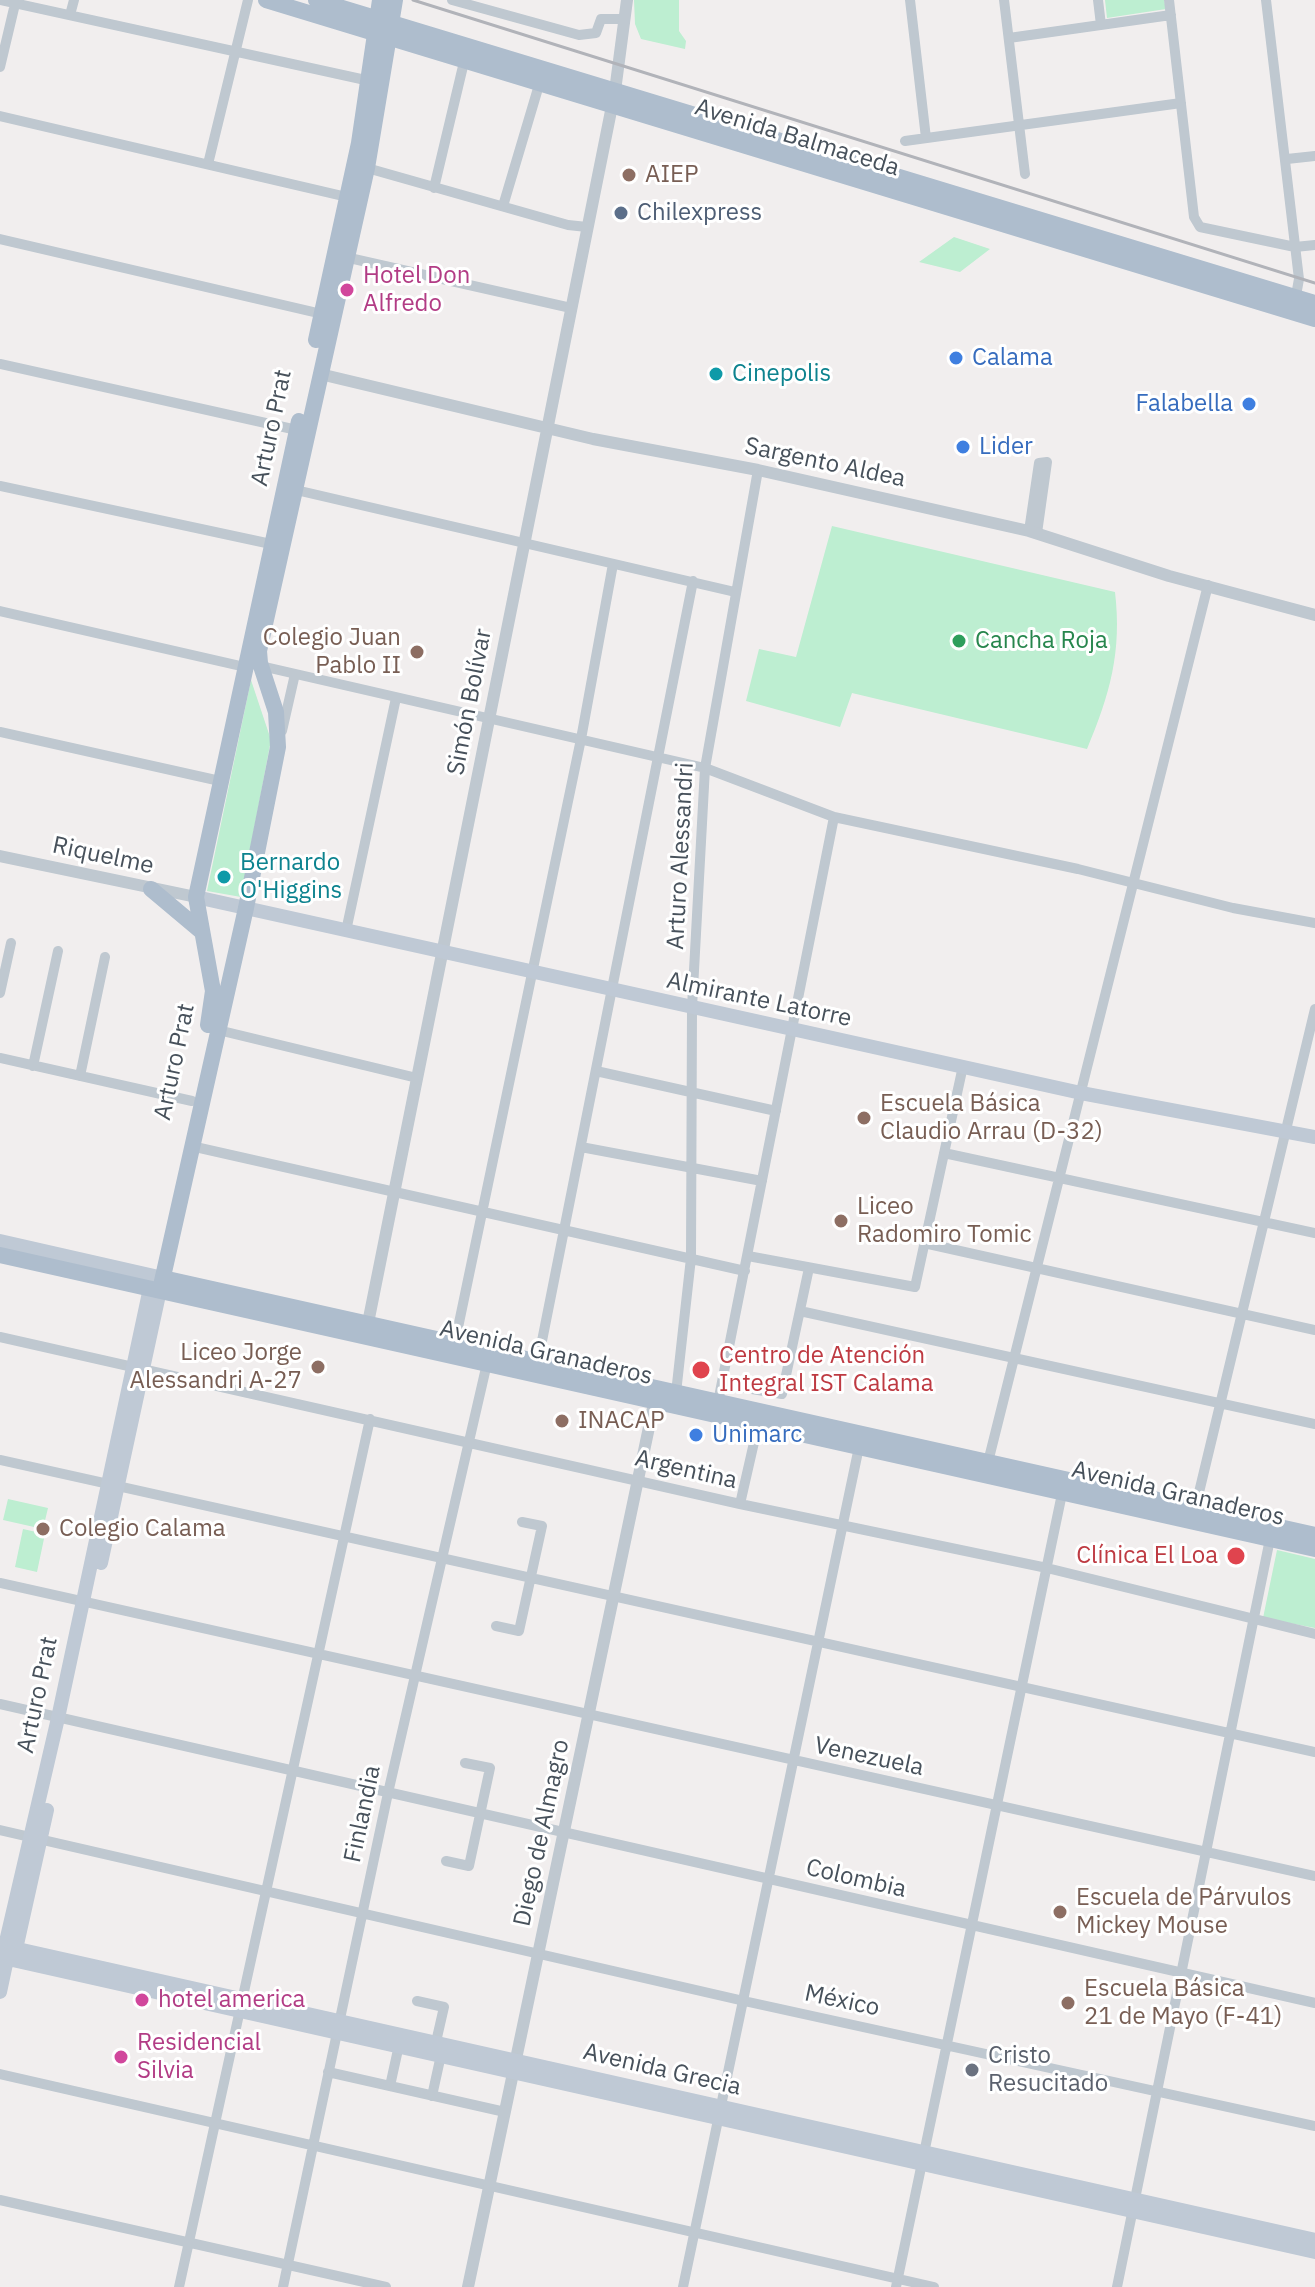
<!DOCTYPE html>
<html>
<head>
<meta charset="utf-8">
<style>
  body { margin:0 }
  canvas { display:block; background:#f1eeee }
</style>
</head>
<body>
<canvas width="1315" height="2287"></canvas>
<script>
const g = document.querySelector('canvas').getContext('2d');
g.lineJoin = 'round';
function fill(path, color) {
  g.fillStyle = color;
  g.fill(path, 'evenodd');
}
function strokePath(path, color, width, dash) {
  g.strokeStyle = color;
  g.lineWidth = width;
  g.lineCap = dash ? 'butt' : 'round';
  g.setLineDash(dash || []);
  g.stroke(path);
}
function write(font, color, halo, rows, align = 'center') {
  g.font = font + ' "IBM Plex Sans",sans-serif';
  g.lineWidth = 6;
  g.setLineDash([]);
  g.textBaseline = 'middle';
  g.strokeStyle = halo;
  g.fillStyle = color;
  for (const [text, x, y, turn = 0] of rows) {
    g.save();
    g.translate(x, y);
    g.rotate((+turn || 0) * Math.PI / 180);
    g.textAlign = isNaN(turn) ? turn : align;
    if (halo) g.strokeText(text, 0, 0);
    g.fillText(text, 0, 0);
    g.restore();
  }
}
fill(new Path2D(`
  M634,0H679V31L686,41L685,49L641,39L635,24Z
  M1105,0H1164L1166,9L1107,18Z
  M954,237L990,249L960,272L919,262Z
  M832,526L1115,592C1122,652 1110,694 1087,749L852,693L840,727L746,701L759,649L796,657Z
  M251,680L271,740L241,897L207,891Z
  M8,1499L48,1508L43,1529L3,1520Z
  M23,1529L45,1534L37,1572L15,1567Z
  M1277,1550L1315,1559V1628L1263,1618Z`), '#bdeed1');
strokePath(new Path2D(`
  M0,0L370,81
  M452,0L579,35L596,33L601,19H625
  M910,0L926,138
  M1004,0L1025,174
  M1098,0L1101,25
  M1169,0L1194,217L1200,227L1295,247L1315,245
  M1266,0L1299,279L1295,301
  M70,15L74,0
  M1009,38L1171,15
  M0,67L15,4
  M0,116L347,197
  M905,141L1181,103
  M1287,159L1315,156
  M208,164L248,0
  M367,168L568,225L587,227
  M434,188L464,62
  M503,206L539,85
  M0,239L322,314
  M345,257L571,308
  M0,364L297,430
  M0,486L271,544
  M296,490L735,592
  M1029,531L1039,463L1047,462
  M1037,533L1047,462
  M0,611L245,667
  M261,666L705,768L834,817L1078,869L1233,908L1315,923
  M282,731L295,674
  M0,732L220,781
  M346,931L396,698
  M0,993L11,943
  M218,1030L417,1078
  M0,1058L192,1101
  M33,1066L58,951
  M596,1071L776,1111
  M80,1076L105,957
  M191,1146L745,1271
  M581,1147L762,1181
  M944,1153L1315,1233
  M924,1243L1315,1330
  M748,1256L915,1287L963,1066
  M800,1311L1315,1424
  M0,1337L740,1504L1047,1568L1315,1634
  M455,1342L581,739L613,564
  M538,1361L693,581
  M722,1384L782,1394L809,1268
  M676,1393L691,1258L692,1007L705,768L758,470
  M718,1402L834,817
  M0,1460L1315,1752
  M988,1462L1208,585
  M740,1504L758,1425
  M1195,1509L1315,1009
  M0,1583L1315,1876
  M496,1626L519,1631L542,1526L522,1522
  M0,1704L1315,2003
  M0,1830L744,2001L1315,2126
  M446,1861L469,1866L490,1768L465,1763
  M417,2001L444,2007L436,2042
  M328,2072L505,2112
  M0,2074L934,2287
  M390,2086L399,2045
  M432,2096L441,2055
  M0,2200L386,2287
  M179,2287L370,1419
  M283,2287L388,1793L488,1359
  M683,2287L859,1447
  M896,2287L1063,1489
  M1117,2287L1270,1539`), '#bfc8d0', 10);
strokePath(new Path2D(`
  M320,374L593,439L758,470L1029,531L1169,576L1315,615
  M0,856L196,897
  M368,1323L615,91L627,0
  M468,2287L656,1394`), '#bfc8d0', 12);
strokePath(new Path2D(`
  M196,897L1081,1093L1315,1137
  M0,1241L163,1278
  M101,1563L160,1290
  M0,1945L1315,2240
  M10,1955L16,1949L47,1810
  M0,1957L1315,2252
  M0,1992L7,1959L5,1946L58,1718L150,1288`), '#bfc9d5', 14);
strokePath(new Path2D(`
  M266,0L1315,319
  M316,0L1315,303
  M316,340L359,143L380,0
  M151,889L201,931
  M208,1025L213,991L196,897L299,421
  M0,1255L1315,1549
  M163,1278L1315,1535
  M160,1290L246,908L278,747L276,712L260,663L259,651L367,168L395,0`), '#aebdcd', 16);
strokePath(new Path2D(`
  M413,0L1315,283`), '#b1b3b9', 3);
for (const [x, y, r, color] of [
  [629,175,8,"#8d6e63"],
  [621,213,8,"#5c6f8a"],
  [347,290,8,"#d1479c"],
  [956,358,8,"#3f7fe0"],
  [716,374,8,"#0f9aa8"],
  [1249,404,8,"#3f7fe0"],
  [963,447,8,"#3f7fe0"],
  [959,641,8,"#2e9e5b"],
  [417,652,8,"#8d6e63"],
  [224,877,8,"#0f9aa8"],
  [864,1118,8,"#8d6e63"],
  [841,1221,8,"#8d6e63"],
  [318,1367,8,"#8d6e63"],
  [701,1370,10,"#e0444e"],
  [562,1421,8,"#8d6e63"],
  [696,1435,8,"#3f7fe0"],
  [43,1529,8,"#8d6e63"],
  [1236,1556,10,"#e0444e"],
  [1060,1912,8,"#8d6e63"],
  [142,2000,8,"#d1479c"],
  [1068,2003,8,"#8d6e63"],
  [121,2057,8,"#d1479c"],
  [972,2070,8,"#6b7280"]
]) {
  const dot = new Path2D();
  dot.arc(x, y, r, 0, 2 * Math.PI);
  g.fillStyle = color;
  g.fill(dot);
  strokePath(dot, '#fff', 3);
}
write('24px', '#47515b', '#fff', [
  ["Avenida Balmaceda",797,138,17],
  ["Arturo Prat",272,428,-78],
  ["Sargento Aldea",825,463,12],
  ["Simón Bolívar",470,702,-79],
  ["Riquelme",103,856,12],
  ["Arturo Alessandri",681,856,-87],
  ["Almirante Latorre",759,1000,12],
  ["Arturo Prat",175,1062,-78],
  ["Avenida Granaderos",546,1353,13],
  ["Argentina",686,1470,13],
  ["Avenida Granaderos",1178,1494,13],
  ["Arturo Prat",38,1695,-78],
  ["Venezuela",869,1757,12],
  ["Finlandia",363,1814,-78],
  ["Diego de Almagro",542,1833,-78],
  ["Colombia",856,1879,13],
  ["México",842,2001,12],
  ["Avenida Grecia",662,2070,13]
]);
write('24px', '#785e54', '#fff', [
  ["AIEP",645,175],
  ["Colegio Juan",401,638,"right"],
  ["Pablo II",401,666,"right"],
  ["Escuela Básica",880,1104],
  ["Claudio Arrau (D-32)",880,1132],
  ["Liceo",857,1207],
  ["Radomiro Tomic",857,1235],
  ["Liceo Jorge",302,1353,"right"],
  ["Alessandri A-27",302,1381,"right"],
  ["INACAP",578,1421],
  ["Colegio Calama",59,1529],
  ["Escuela de Párvulos",1076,1898],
  ["Mickey Mouse",1076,1926],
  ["Escuela Básica",1084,1989],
  ["21 de Mayo (F-41)",1084,2017]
], 'left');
write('24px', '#4e5e75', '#fff', [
  ["Chilexpress",637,213]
], 'left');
write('24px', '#b23c85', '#fff', [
  ["Hotel Don",363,276],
  ["Alfredo",363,304],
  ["hotel america",158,2000],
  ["Residencial",137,2043],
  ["Silvia",137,2071]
], 'left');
write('24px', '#366cbe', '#fff', [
  ["Calama",972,358],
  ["Falabella",1233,404,"right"],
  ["Lider",979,447],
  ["Unimarc",712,1435]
], 'left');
write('24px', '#0d838f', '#fff', [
  ["Cinepolis",732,374],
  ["Bernardo",240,863],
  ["O'Higgins",240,891]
], 'left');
write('24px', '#27864d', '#fff', [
  ["Cancha Roja",975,641]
], 'left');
write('24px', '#be3a42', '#fff', [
  ["Centro de Atención",719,1356],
  ["Integral IST Calama",719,1384],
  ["Clínica El Loa",1218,1556,"right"]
], 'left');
write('24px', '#5b616d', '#fff', [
  ["Cristo",988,2056],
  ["Resucitado",988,2084]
], 'left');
</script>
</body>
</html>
